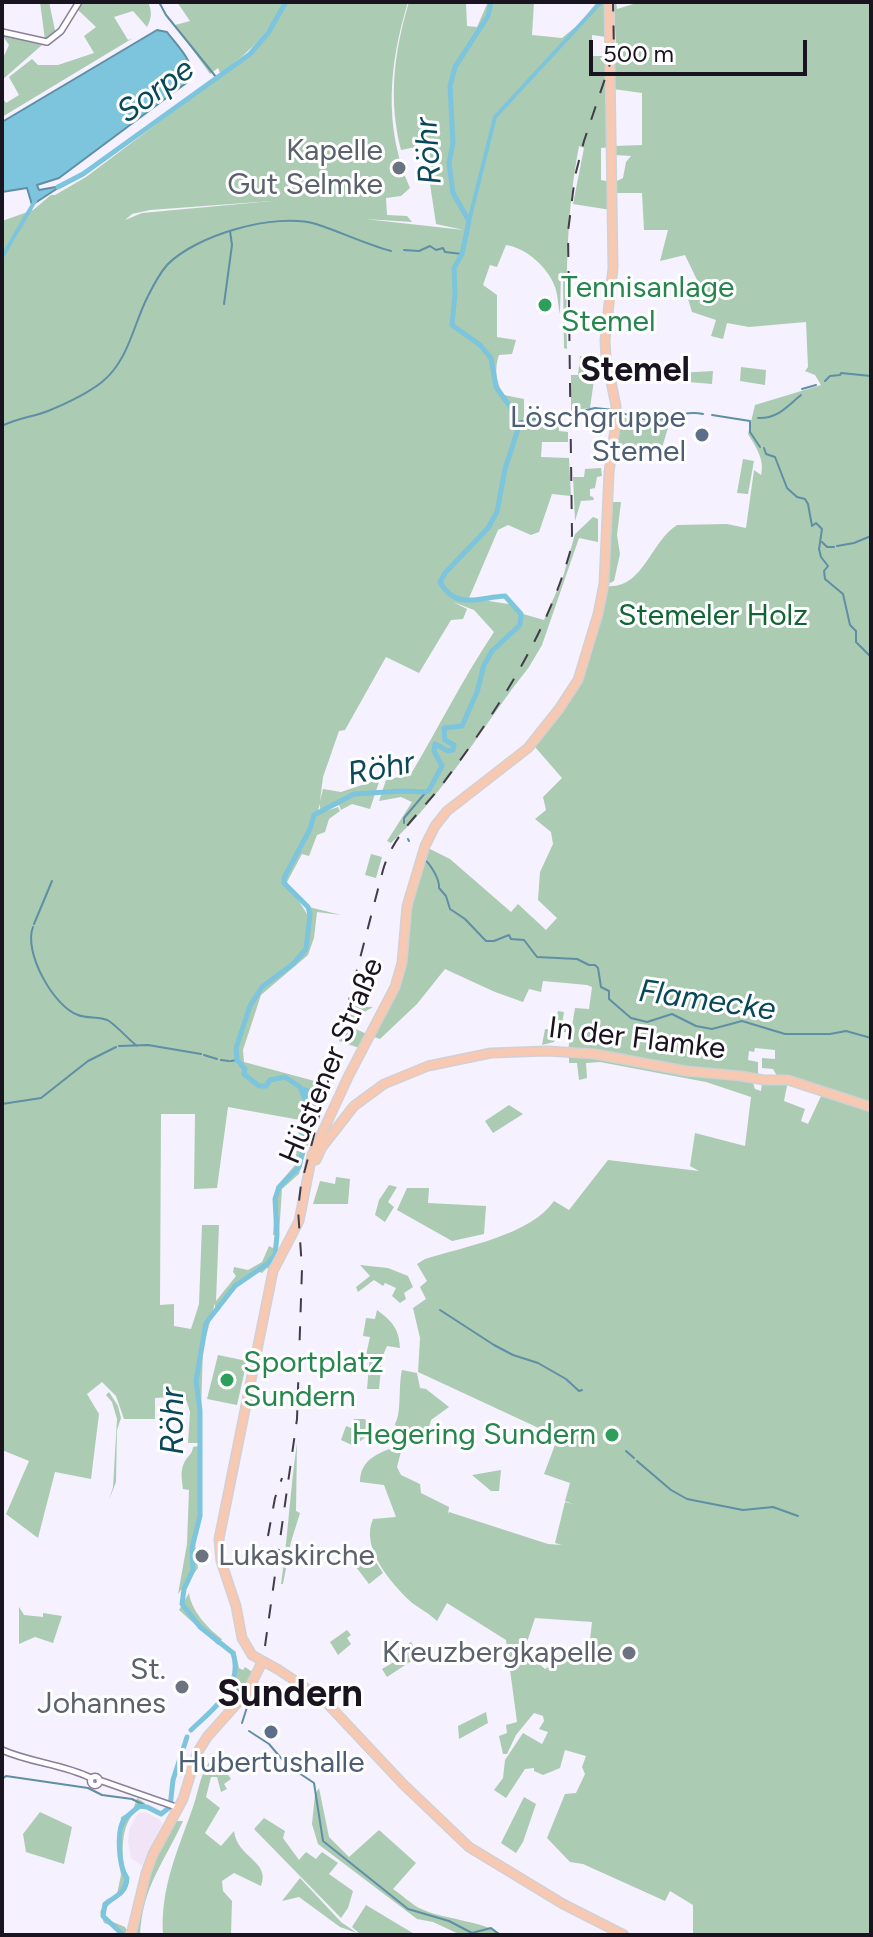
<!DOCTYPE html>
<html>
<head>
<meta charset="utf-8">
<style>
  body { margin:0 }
  #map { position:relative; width:873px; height:1937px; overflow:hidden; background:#f6f1fe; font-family:Figtree,sans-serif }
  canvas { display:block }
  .frame { position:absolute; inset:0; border:4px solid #19141f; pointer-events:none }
  .scale { position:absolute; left:589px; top:40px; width:218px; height:36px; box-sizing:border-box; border:4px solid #19141f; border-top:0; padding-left:10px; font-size:24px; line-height:28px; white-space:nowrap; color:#19141f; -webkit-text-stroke:6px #fff; paint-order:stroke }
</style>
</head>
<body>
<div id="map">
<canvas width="873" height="1937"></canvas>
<div class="frame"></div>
<div class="scale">500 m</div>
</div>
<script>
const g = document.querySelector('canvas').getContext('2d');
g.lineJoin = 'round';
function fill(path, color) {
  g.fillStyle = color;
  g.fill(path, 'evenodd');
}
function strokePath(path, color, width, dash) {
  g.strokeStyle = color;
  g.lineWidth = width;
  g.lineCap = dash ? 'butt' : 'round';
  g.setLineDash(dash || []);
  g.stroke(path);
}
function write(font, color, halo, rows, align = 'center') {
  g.font = font + ' Figtree,sans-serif';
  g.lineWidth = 6;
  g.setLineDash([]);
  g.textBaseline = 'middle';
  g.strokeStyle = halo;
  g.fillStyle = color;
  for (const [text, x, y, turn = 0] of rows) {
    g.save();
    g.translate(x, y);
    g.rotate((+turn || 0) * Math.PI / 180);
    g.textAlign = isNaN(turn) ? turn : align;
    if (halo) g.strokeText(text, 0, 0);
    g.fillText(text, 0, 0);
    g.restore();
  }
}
fill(new Path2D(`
  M145,1812L159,1819L162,1824L142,1866L131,1858L128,1842L129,1830L138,1813Z`), '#f2e4f7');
fill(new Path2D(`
  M40,2H49L56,35L45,40Z
  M82,2H148C152,11 152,18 147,27L133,11L114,17L128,40L133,38L2,117V97L6,103L19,95L9,77L32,59L38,65H58L94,53L84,36L96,27L77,9Z
  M177,2H285C266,35 252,51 220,73L218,68L210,74L175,25L190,21Z
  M287,2H408C389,64 383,127 410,188L401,196L386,198L387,215L407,216L412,222L365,219L464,230L436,224L430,184V144L401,150C388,99 394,52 409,2H466L467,26L477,27L488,2H534L532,35L562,38L579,24L597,2H609L607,37L592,35V56H608L611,147L601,148V180L611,182V210L573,204L584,148L579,146C566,214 566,280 567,349L564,348L563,281L561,271L560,314C558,306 558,295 555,287C548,267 526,248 506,245L497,267L490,265L483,285L497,295V337L516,340L512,354L499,355C494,369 496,383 504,395L524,399V416L558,414L559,431L568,432V442H542L541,457L569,458L571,496L552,494L539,532L531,535L508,525L498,530L469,598L515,605L523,614L544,620L563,577L575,534L593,517L598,519V542L579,538L542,645L529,667C482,726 447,791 391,843L387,841L412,802L401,797L379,801L386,780L411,774C439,727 463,678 494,632L474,610L453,602L467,609L463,619L451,620L419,673L386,657L345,730L339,731L323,777L320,801L323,789L341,792L380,779L370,809L352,804L341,810L339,805L320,812V804L317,814L338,807L340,811L329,819L325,832L317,835L309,856L302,854L287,882L307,914L309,907L341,915L317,912L314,938L308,955L261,995L243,1050L244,1062L322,1083L316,1118L299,1174L282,1189L279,1235H273L276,1187L295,1165L300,1120L228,1107L217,1188L194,1189L195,1114H161L160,1305L174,1304V1326L191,1329L199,1304L202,1225H219L216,1301L236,1276L233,1272L234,1267L248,1270L262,1262L269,1246L275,1249L270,1269L267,1268L262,1273L257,1271L234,1289L215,1312V1303L203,1348L200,1443H188L190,1412L185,1396L155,1398V1419H124L116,1396L102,1382L87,1394L99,1414L91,1479L55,1472L38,1538L6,1514L29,1461L2,1450V221L33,210L51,195H55L86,177L250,54L269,33ZM272,201L142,213L125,220L132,214L150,210Z
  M614,2H616L617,9L640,2H871V1935H693V1905L670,1891L665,1901L583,1864L570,1862L547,1838L565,1794L576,1793L585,1774L582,1767L586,1756L565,1750L560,1768L543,1775L534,1771V1768L525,1769L506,1798L494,1790L503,1778L505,1760L523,1733L542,1744L548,1732L539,1729L544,1721L543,1716L534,1713L516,1735L507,1754H503L499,1736L507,1733L506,1725L517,1722L506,1640L447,1603L437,1621C429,1613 420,1609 411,1602C391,1583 360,1548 373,1519L396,1517L384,1485L360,1482C360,1457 382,1452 403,1444L397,1467L401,1475L420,1484L421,1493L449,1507L448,1514L449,1512L548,1544L562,1545L555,1543L565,1502L573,1504L565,1501L570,1483L544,1474L558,1437L418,1372L420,1338L413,1308L426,1299L420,1287L427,1281L417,1264L425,1259C463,1247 531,1235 554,1201L569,1210L608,1160L699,1171L690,1166L695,1133L745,1146L751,1097L706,1082L600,1062L586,1063L587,1078L579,1080L577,1063H569V1056L741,1078L742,1081L753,1083L755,1089L761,1091L762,1082L788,1081L784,1101L805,1109L801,1121L808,1124L822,1094L777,1076L773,1069L762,1068V1058L775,1059V1050L755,1048L754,1052L749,1051L748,1060L758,1062V1077L707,1072L568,1050L575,1008L589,1009L592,987L587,985L543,981L541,992L529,989L523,1002L495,992L445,969L417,1004L380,1039L371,1036L391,998L388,991L396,974L414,893L428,848L450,859L511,912L518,904L546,930L557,918L538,900L540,872L553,844L551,832L535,819L546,810L543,797L562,778L535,747L580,685L606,586C643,590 650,542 677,525L727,524L746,528L754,470L761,475C765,460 756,447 748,434L755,405L821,385L815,375L805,371L808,367L806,322L749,327L727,323L723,339L711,336L716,320L692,312L688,299L690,297L681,288L682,286L697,280L685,255L660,261L668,230H644L642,193H616L617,181L623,178L626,162L631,156L615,155V146L642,145V93L613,89V61L616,48ZM535,1618L592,1622L589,1649L558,1656L556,1663L545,1669L524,1651Z
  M2,35L42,45L2,80V60L9,45Z
  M580,356L603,359L607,378L594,380L590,408L571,411V375H578Z
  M741,367L766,370L765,385L740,381Z
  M713,371L712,384L677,381L678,373Z
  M620,417L654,423L671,418L661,451L615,445Z
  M743,459L754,461L748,494L737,493Z
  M601,468L602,476L597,477L595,488L590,489V496L593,497L594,500L581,501L575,521L573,477H584L585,469Z
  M613,502H621L617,535L620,554L614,581L610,583L607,581Z
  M371,854L382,857L376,878L365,875Z
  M349,1006L373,1007L344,1024L367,1034L359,1048L339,1041Z
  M558,1011L564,1012L562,1024L570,1026L569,1033L556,1030L554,1042L542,1045L545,1029L554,1030Z
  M509,1105L523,1114L493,1133L485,1121Z
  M336,1177L350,1179L348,1204H313L320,1181L335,1184Z
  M389,1185L397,1187L388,1202L394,1207L385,1222L375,1215L379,1200Z
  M407,1188H429L428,1203L486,1206L484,1234L452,1241L397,1210Z
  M360,1265L388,1268L408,1276L413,1287L404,1293L406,1299L400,1303L392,1296L396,1288L385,1283L383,1286L374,1280L358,1292L356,1287L370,1276Z
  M377,1310C393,1322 399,1329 400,1348L387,1346L382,1358L379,1389H367L370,1356L366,1355L370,1337L363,1336L366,1318L375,1319Z
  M218,1355L247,1361L237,1405L207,1399Z
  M402,1370L417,1373L420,1388L426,1389L449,1407L431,1420L425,1441L404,1444L395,1424C402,1412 398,1386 402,1370Z
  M109,1392L118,1406L121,1418L117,1430L116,1482L109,1500L113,1487L117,1419L112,1402L106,1395Z
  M354,1419H365L371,1433L354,1446L341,1440L346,1426L351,1428Z
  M297,1443L296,1511L300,1513L291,1542L283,1584H281C288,1537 290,1490 297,1443Z
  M198,1446L200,1525L195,1543L198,1568L178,1594L187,1544L189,1490L183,1489C182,1481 180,1471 184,1463C187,1456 192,1455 193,1447Z
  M501,1470L499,1491H491L472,1475Z
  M372,1556L383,1573L369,1584L356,1567Z
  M189,1593C191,1610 208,1629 222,1639L218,1645L179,1610Z
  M19,1607L24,1615L43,1617V1613L62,1616L53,1643L35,1637L19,1644Z
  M347,1630L351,1635L347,1638L351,1644L338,1655L330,1642Z
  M411,1642L419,1656L387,1677L382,1669L399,1659L397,1655Z
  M235,1650L239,1668L243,1670L245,1667L254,1673L239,1698L230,1688L220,1703L233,1674Z
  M486,1712L488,1723L459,1739L458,1726Z
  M215,1755L231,1779L224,1784L227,1789L221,1792L217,1777H211L206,1797L220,1808L205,1833L221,1846L234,1831C237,1858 271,1861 261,1886L234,1873L222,1881L223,1891L232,1901L231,1935H163C160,1888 178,1850 193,1807C200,1787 200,1771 215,1755Z
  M319,1788L329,1837L349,1857L379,1830L416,1863L393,1889C402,1895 410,1903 419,1908C443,1920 482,1920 503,1935H461L433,1922L417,1919L318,1844L312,1824L315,1794Z
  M524,1797L536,1804L523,1842L516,1853L501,1843Z
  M137,1798L145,1803L143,1808C122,1815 121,1847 124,1866C126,1873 130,1877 128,1885C125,1899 108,1899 104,1914L106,1919L125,1927L127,1930L124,1935L119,1928L104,1923L100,1912L106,1900L117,1894L121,1875L117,1846L121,1817L133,1810Z
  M40,1812L72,1827L64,1864L26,1852L23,1834Z
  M264,1818L285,1831L283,1838L299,1860L306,1852L316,1859L322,1852L338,1863L329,1874L353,1891L348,1908L341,1918L254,1829Z
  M175,1821H183C163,1865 143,1885 140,1935H134L149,1868Z
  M300,1878L341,1922L357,1933L340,1927L299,1897L282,1901Z
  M366,1905L416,1935H361L352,1927Z`), '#accbb3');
const water = new Path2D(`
  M157,30L167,32C178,47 197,63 189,81L59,178L37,185L39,190L61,186L32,205L27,188L2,192V122Z`);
fill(water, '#7dc4dd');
strokePath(water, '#5f8fa4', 2);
strokePath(new Path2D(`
  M159,2L166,15L216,77
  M404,250L419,251L430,246L436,250L443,248L445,252L462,254
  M224,304L232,245L230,231
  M825,381L830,376L840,375L841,373L871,376
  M802,389L816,385
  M620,412C631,416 646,422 658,420C674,418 687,410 703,414
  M573,413L595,408L614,410
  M712,415L750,421
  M758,418C778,419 787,406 801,395
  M517,422L558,415
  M750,422V432L760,447
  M2,426C17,418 33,417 48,411C65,404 88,393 102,382C129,360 133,325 148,296C153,286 160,273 167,265C196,235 275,212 316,224C341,232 365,244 391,251
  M764,448L766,454L775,457L787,488L797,497L805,499L808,504L812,526L816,523L822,529L819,549L821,557L828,566L824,571L825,579L843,594L850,625L856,631V642L871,657
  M822,542L827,547H834
  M837,546L854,543L871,536
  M404,823V818L426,792
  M408,839L409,841
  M425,860C431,865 440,880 439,888L446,896L450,909L465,919L486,941H494L509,935L511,939L524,940L537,957L577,959L589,965H595L598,968L601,987L609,991V999L631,1018L647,1022L672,1014L696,1026L712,1029L742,1021L785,1034H830L846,1031L871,1038
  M34,924L52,881
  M33,927C23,952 54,1007 78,1015C88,1019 101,1016 109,1021C119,1028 127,1038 137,1046
  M119,1046L148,1045L201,1054
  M204,1055L217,1059
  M221,1060L229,1061
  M231,1061L237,1060
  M2,1104L41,1098L88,1061L116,1047
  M440,1310L494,1345L513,1355L538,1363L566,1379L579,1391L582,1390
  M626,1451L634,1458
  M637,1461L671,1490L687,1499L743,1510L773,1507L798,1516
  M232,1682L240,1693
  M242,1723L248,1704L246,1699
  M249,1731L269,1744L287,1765L314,1783L323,1841L408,1909L449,1921L472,1933L491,1928L500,1935
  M2,1779L6,1776L88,1788L102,1795L132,1799L144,1805`), '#5f8fa4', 2);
strokePath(new Path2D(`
  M469,221L495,117L601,2
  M2,257L35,201`), '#7dc4dd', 4);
strokePath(new Path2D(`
  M58,187L83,174L250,54L268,33L286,2
  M301,1089L309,1091L306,1100
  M191,1730C212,1710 244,1687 233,1653L200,1627L182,1604L184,1589L193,1570L192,1548L200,1516V1410L196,1381L206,1323L235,1286L267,1264L275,1255L277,1235L275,1199L279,1187L299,1167L302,1154L305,1099L300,1087L285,1077L270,1080L266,1086H259L244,1074L245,1069L237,1060L236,1048L250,1006L262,987L293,964L306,949L310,914L308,907L284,883V878L310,829L314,815L354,794L403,791L426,792L429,790L442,766L434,751L435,744L448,751L453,750L454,745L445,740L444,728L462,726L477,692L484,665L492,651L520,625L521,614L505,596C480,597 456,611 440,582L445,573L488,528L497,512L505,469L518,429L514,412L496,387L491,358L480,345L452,325L455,293L454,268L462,254L469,221L453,193L449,163L453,143L450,86L455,67L488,16L491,2
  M123,1935L103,1916L105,1904C116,1896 126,1893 127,1878C119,1868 116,1831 124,1820C128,1815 135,1810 139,1806L147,1807L161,1814L170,1807L173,1780L187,1737`), '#7dc4dd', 5);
const minor = new Path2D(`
  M2,32L47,42L61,31L79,2
  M2,1750C31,1763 63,1764 91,1778
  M90.5 1781a4.5 4.5 0 1 1 9 0a4.5 4.5 0 1 1-9 0Z
  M99,1780L179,1808`);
const major = new Path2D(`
  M609,2L613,268L605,340L606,357L616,406V422L609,472L604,584L598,614L578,680L559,709L528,748L447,811L435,826L425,846L407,906L402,963L395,987L348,1077L312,1155L299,1221L273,1271L219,1539L221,1561L236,1606L242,1638L252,1655L279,1670L325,1701L403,1784L469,1847L563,1904L624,1935
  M316,1160L322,1147L354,1106L384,1084L428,1066L491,1053L547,1051L595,1054L686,1071L741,1076L764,1080H788L871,1107
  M131,1935L146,1873L153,1854L183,1799L197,1753L207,1737L248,1691L262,1662`);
strokePath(minor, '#8a7e9b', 8);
strokePath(major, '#d1d0d2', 11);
strokePath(minor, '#fff', 5);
strokePath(major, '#f8c9b2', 8);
strokePath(new Path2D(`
  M268,1536L275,1498L282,1478
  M265,1646L297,1419L302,1269L298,1209L301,1185L383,870C393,835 419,814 441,786C494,716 546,637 570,552L572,535L568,232L575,176L584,141L614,52L613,2`), '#413c48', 2, [14, 14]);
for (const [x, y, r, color] of [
  [399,168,8,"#6b7280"],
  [545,305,8,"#2e9e5b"],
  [702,435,8,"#5c6f8a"],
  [227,1380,8,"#2e9e5b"],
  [612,1435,8,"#2e9e5b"],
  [202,1556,8,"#6b7280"],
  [629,1653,8,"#6b7280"],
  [182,1687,8,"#6b7280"],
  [271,1732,8,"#5c6f8a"]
]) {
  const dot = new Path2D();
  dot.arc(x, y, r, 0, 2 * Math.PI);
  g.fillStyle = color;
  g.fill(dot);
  strokePath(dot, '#fff', 3);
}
write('30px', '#5b616d', '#fff', [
  ["Kapelle",383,151],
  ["Gut Selmke",383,185],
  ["Lukaskirche",218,1556,"left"],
  ["Kreuzbergkapelle",613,1653],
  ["St.",166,1670],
  ["Johannes",166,1704]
], 'right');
write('30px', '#27864d', '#fff', [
  ["Tennisanlage",561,288],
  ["Stemel",561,322],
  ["Sportplatz",243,1363],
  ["Sundern",243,1397],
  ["Hegering Sundern",596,1435,"right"]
], 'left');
write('30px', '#4e5e75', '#fff', [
  ["Löschgruppe",686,418],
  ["Stemel",686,452],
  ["Hubertushalle",271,1763,"center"]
], 'right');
write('30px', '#116535', '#fff', [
  ["Stemeler Holz",713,616]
]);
write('30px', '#19141f', '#fff', [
  ["In der Flamke",637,1039,7],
  ["Hüstener Straße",332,1061,-67]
]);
write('italic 32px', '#09485a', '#fff', [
  ["Sorpe",156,91,-36],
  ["Röhr",429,151,-94],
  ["Röhr",381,769,-11],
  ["Flamecke",707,1001,8],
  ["Röhr",174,1421,-90]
]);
write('bold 34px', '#19141f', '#fff', [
  ["Stemel",635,371]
]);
write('bold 38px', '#19141f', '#fff', [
  ["Sundern",290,1695]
]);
</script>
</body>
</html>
